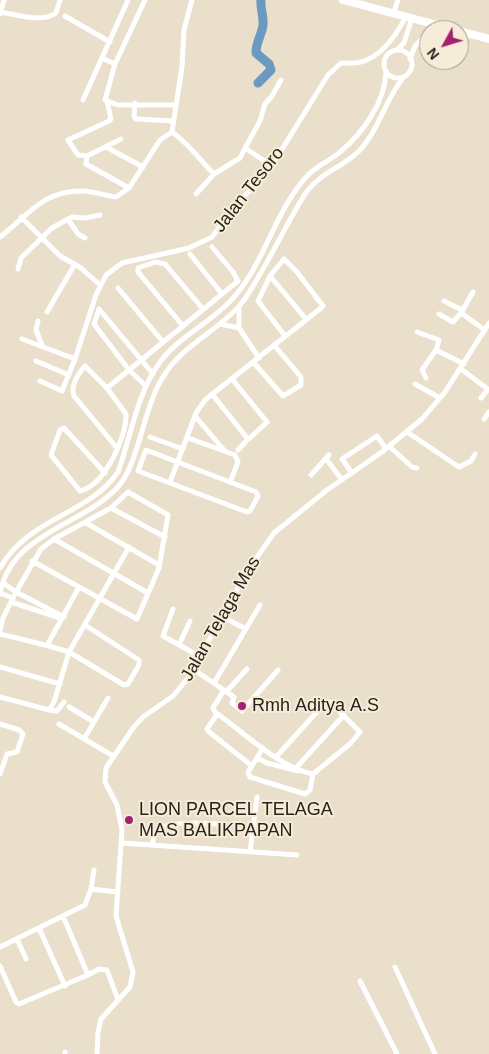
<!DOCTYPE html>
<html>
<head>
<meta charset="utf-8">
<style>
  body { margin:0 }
  #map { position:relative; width:489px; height:1054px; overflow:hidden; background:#e9dfcb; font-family:Helvetica,sans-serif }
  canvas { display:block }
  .north { position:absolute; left:419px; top:20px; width:50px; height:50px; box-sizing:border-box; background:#f7ecd8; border:1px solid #a49c8c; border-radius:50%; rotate:231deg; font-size:14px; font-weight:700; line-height:20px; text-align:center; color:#27231b }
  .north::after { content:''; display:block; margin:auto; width:18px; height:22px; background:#a32170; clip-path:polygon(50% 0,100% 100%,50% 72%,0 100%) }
</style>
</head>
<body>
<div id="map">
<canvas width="489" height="1054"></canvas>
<div class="north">N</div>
</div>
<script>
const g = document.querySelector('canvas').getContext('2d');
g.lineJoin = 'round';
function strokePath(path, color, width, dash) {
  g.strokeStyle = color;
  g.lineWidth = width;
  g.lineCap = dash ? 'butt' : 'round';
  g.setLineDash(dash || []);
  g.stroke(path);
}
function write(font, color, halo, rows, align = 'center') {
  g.font = font + ' Helvetica,sans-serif';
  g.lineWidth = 4;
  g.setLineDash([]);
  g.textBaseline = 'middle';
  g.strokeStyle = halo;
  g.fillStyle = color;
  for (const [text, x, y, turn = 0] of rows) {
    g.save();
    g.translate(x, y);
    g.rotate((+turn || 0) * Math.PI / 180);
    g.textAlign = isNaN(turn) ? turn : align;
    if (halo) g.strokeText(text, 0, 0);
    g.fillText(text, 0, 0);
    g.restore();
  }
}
strokePath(new Path2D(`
  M258,83L271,70L269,64L256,53C256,42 262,34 263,25C264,16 260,9 261,0`), '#6b99c0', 9);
strokePath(new Path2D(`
  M145,0L115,64L105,100L118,105H176
  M1,12C17,15 42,23 56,13L60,0
  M0,14L4,0
  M393,14L398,0
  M65,16L110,42
  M397,50L404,43L412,18
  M384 64a14 14 0 1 1 28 0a14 14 0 1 1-28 0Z
  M102,58L115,64
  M410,59L415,46L429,32
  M83,100L128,0
  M135,103L134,116L136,119L173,121
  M172,132C188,143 200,160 214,174
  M121,139L87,156L86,164L129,188
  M106,147L143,167
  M245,148L260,121L265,104L272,96L281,80
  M87,156L78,155L68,140L109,121L111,119L107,101
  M196,194L214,174L240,158L245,148L272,166
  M21,217L60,256L81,268L100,285
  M68,219L78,234L85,238
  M0,237C28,216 41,191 82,191C94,191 105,196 116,197L129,188L160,140L172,132L182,67L184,30L192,0
  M190,254L222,294
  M18,269L21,258L52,228L72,217L85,218L100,215
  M270,276L306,319
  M118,288L163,342
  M473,292L461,313L485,330
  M444,301L462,310
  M239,307V328L259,358
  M47,312L75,264
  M439,314L453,322L461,313
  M38,321L36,330L42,345
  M220,324L239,328
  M183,326L138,272V268L155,262L165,264L203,309
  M417,332L439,340L436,350L464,364
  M22,339L75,359L96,295L106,275L122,263L189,248L212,237L236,205L271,167L328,75L341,63C347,63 355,64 361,62C383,56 397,34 406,16
  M36,361L69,375
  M253,362L283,396L301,385V377L274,345
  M461,369L489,390
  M426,378L422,370L436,350
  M40,381L62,391L75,359
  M415,384L440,398
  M146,386L129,370L94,324L99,309L153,374
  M107,388L238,281L233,272L212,247
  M212,394L247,438H250L267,422L232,379
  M481,398L488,389
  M195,416L224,450
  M484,419L489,412
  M407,432L459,467L471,461L475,454
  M150,437L183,449
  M188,438L235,455L238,462L230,482
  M389,446L412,467L417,468
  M146,450L256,492L258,496L250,511L247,512L138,471Z
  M238,450L248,439
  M327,460L342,480
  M105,473L64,428L60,430L51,455L80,491C104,486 127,437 126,414L107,388L85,366C78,374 70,385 74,396L117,448
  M352,473L342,459L377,436L386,449
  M311,475L329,455
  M170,482L196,413L205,400L321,308L323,306L297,272L284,259L270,276L258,301L285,336
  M111,508L165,537
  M86,523L159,565
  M54,539L148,593
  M0,568C29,517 89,515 118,472C131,436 137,393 160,362C180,335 213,322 234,297C266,261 275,209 309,174C318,165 331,160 340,152C363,133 385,102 386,72
  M3,583L16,592L41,549L54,539L111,508L128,492L168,515L159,568L137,619L32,561
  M79,587L49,642V646L69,652L124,685L128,684L139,665V660L85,625
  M0,593L13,598
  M0,594C10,534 81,526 117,488C139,465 143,408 163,377C182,345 217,332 240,305C251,292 257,278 266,264C280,239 292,214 307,191C323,171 342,168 359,151C379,130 385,100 403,78
  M11,602L60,618
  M173,609L163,636L201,657
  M223,617L246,629
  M0,631L3,618L16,592L64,617
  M0,634L49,646
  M179,645L190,621
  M0,667L60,684
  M193,669L234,697L232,703L242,711L278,670
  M214,683L260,605
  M224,690L213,708L215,712C242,731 281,769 313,774L351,743L360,732L330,702H326L276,757
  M226,692L247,669
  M0,697L49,710L54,702L69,652L129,547
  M69,707L94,722
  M49,710L57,711L64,702
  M217,714L207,729L208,731L252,766
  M0,724L19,730L23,734L17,752L7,754L0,774
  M59,724L113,756
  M84,739L108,698
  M263,748L248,772L250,777L305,794L310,790L313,774
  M257,758L267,763L298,771
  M296,768L344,715
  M122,843L297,855
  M153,846C153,841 152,833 156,830C168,821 203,823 218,824
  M250,852L257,797
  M91,889L94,870
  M63,916L88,975L99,969L107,970L118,1000
  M39,928L65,986
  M17,939L26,959
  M0,947L85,905L91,889L118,892
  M0,966L16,1002L19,1004L88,975
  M395,967L435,1054
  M360,981L397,1054
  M65,1052V1054
  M97,1054L98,1032L101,1019L130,987L133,972L116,916L122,830L117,805L105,782L106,768L133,728L143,717L173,696L188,678L248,570L274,533L327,490L382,452L422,419L445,392L489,323`), '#fff', 5);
strokePath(new Path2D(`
  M343,0L456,30
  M459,31L489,39`), '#fff', 8);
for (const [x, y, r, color] of [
  [242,706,5,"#a32170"],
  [129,820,5,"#a32170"]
]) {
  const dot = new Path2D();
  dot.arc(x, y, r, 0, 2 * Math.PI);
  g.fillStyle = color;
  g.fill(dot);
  strokePath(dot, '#f7ecd8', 2);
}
write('18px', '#27231b', '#f7ecd8', [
  ["Jalan Tesoro",249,190,-52],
  ["Jalan Telaga Mas",221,619,-60]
]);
write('18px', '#27231b', '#f7ecd8', [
  ["Rmh Aditya A.S",252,706],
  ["LION PARCEL TELAGA",139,810],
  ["MAS BALIKPAPAN",139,831]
], 'left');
</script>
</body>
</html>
